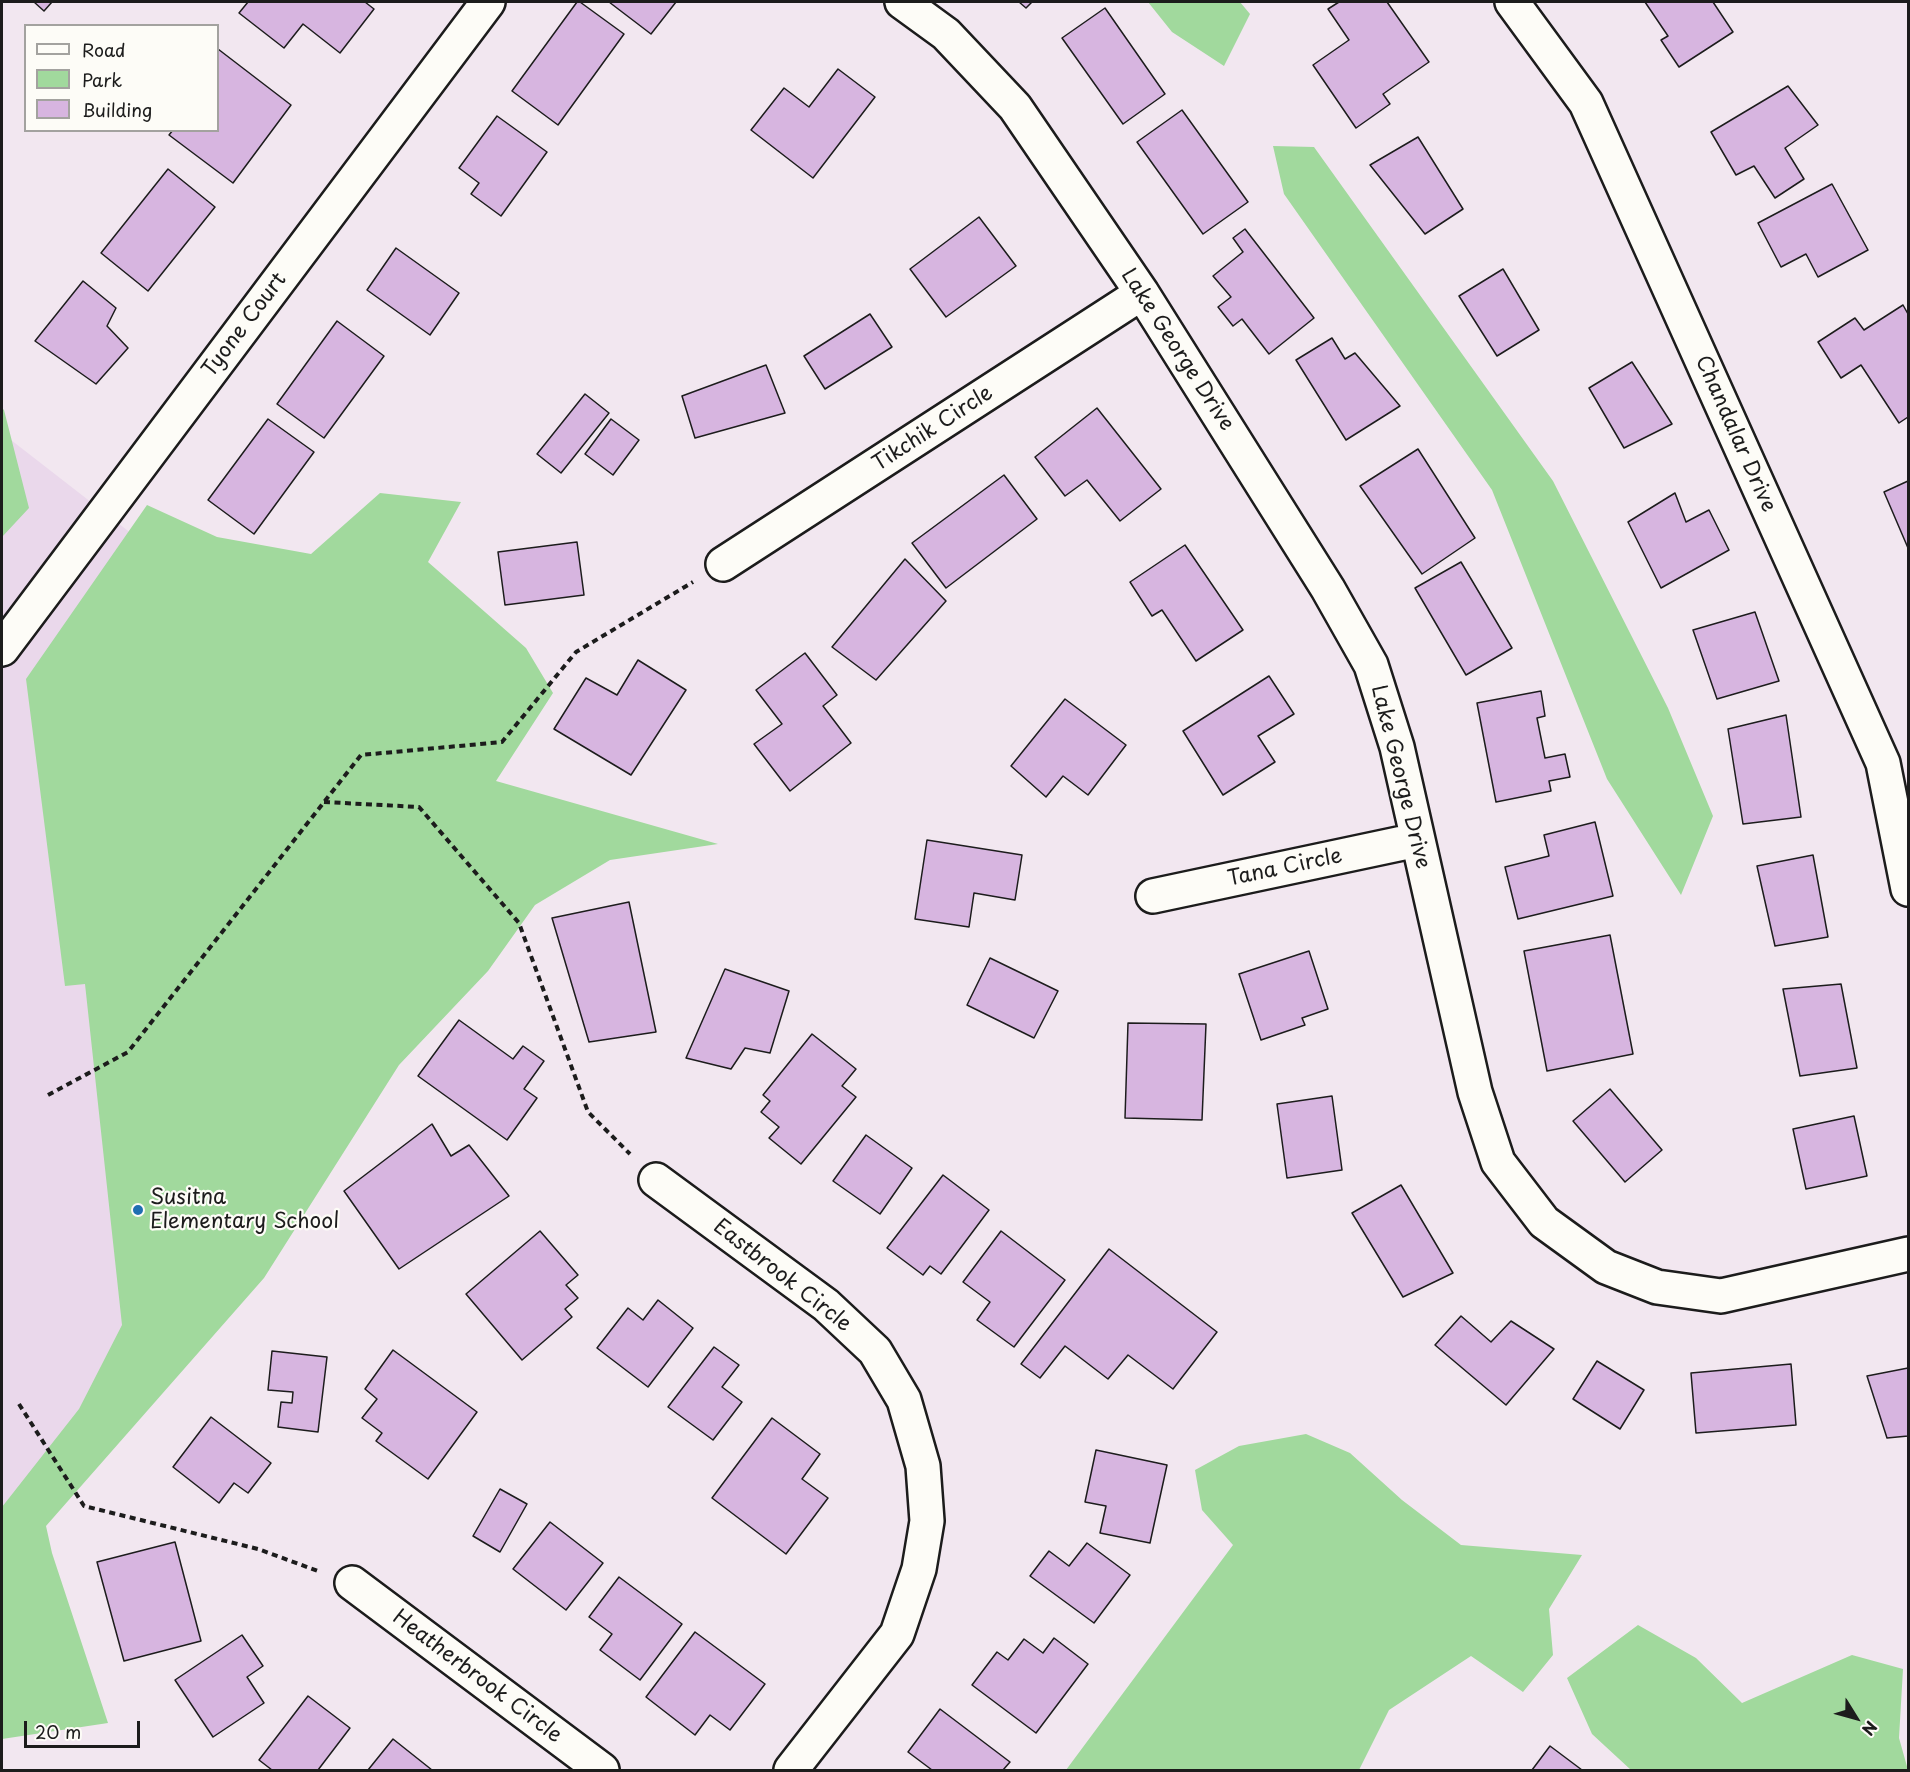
<!DOCTYPE html>
<html>
<head>
<meta charset="utf-8">
<style>
  body { margin:0 }
  #map { position:relative; width:1910px; height:1772px; overflow:hidden; background:#f2e7f0; font-family:"Playpen Sans",sans-serif }
  canvas { display:block }
  .frame { position:absolute; inset:0; border:3px solid #1c1c1c; pointer-events:none }
  .legend { position:absolute; left:24px; top:24px; width:195px; height:108px; box-sizing:border-box; background:#fdfcf7; border:2px solid #a3a29f; margin:0; padding:8px 10px; list-style:none; font-size:18px; color:#1c1c1c }
  .legend li { display:flex; align-items:center; gap:12px; height:30px }
  .legend b { width:30px; border:2px solid #a3a29f }
  .north { position:absolute; left:1826px; top:1688px; width:60px; height:60px; -webkit-text-stroke:4px #fdfcf7; paint-order:stroke; rotate:127deg; font-size:16px; font-weight:700; line-height:24px; text-align:center; color:#1c1c1c }
  .north::after { content:''; display:block; margin:auto; width:21px; height:27px; background:#1c1c1c; clip-path:polygon(50% 0,100% 100%,50% 72%,0 100%) }
  .scale { position:absolute; left:24px; top:1721px; width:116px; height:27px; box-sizing:border-box; border:3px solid #1c1c1c; border-top:0; padding-left:8px; font-size:18px; line-height:21px; white-space:nowrap; color:#1c1c1c; -webkit-text-stroke:4px #fdfcf7; paint-order:stroke }
</style>
</head>
<body>
<div id="map">
<canvas width="1910" height="1772"></canvas>
<div class="frame"></div>
<ul class="legend">
<li><b style="height:8px;background:#fdfcf7"></b>Road</li>
<li><b style="height:16px;background:#a1d99d"></b>Park</li>
<li><b style="height:16px;background:#d7b5e0"></b>Building</li>
</ul>
<div class="north">N</div>
<div class="scale">20 m</div>
</div>
<script>
const g = document.querySelector('canvas').getContext('2d');
g.lineJoin = 'round';
function fill(path, color) {
  g.fillStyle = color;
  g.fill(path, 'evenodd');
}
function strokePath(path, color, width, dash) {
  g.strokeStyle = color;
  g.lineWidth = width;
  g.lineCap = dash ? 'butt' : 'round';
  g.setLineDash(dash || []);
  g.stroke(path);
}
function write(font, color, halo, rows, align = 'center') {
  g.font = font + ' "Playpen Sans",sans-serif';
  g.lineWidth = 4.5;
  g.setLineDash([]);
  g.textBaseline = 'middle';
  g.strokeStyle = halo;
  g.fillStyle = color;
  for (const [text, x, y, turn = 0] of rows) {
    g.save();
    g.translate(x, y);
    g.rotate((+turn || 0) * Math.PI / 180);
    g.textAlign = isNaN(turn) ? turn : align;
    if (halo) g.strokeText(text, 0, 0);
    g.fillText(text, 0, 0);
    g.restore();
  }
}
fill(new Path2D(`
  M2,433L548,857L2,1564Z`), '#ead8eb');
fill(new Path2D(`
  M1148,2H1240L1250,14L1224,66L1172,32Z
  M1273,146L1314,147L1553,481L1668,708L1713,816L1681,895L1607,779L1492,490L1284,194Z
  M2,408L4,410L29,508L2,537Z
  M380,493L461,502L428,562L526,648L553,693L496,781L718,844L610,860L535,905L488,971L399,1065L264,1278L46,1526L52,1553L108,1723L2,1739V1507L79,1409L122,1325L85,984L65,986L26,679L147,505L217,537L311,554Z
  M1306,1434L1350,1453L1402,1500L1461,1545L1582,1555L1549,1609L1553,1655L1523,1692L1471,1656L1389,1710L1359,1770H1066L1233,1545L1202,1510L1195,1470L1239,1446Z
  M1638,1625L1696,1658L1742,1703L1852,1655L1903,1669L1899,1738L1908,1770H1631L1592,1734L1567,1678Z`), '#a1d99d');
const building = new Path2D(`
  M34,2H52L44,11Z
  M248,2H365L374,9L340,53L303,24L284,48L239,13Z
  M577,2H580L624,34L558,125L512,91Z
  M609,2H676L651,34Z
  M1019,2H1032L1026,8Z
  M1339,2H1387L1429,62L1383,94L1390,104L1356,128L1313,65L1349,40L1328,9Z
  M1645,2H1713L1733,32L1679,67L1661,40L1668,36Z
  M1105,8L1165,94L1123,124L1062,38Z
  M218,49L291,105L233,183L169,135L173,130H218Z
  M838,69L875,97L813,178L751,130L784,88L809,107Z
  M1788,86L1818,125L1785,148L1804,179L1775,198L1754,166L1736,175L1711,132Z
  M1182,110L1248,202L1203,234L1137,142Z
  M497,116L547,152L501,216L471,194L479,183L459,168Z
  M1418,137L1463,209L1425,234L1370,165Z
  M168,169L215,207L148,291L101,253Z
  M1832,184L1868,250L1818,277L1806,254L1781,267L1758,223Z
  M979,217L1016,266L946,317L910,269Z
  M1245,229L1314,318L1269,354L1242,319L1233,326L1218,307L1231,297L1213,276L1243,252L1233,238Z
  M396,248L459,293L430,335L367,290Z
  M1503,269L1539,330L1497,356L1459,296Z
  M83,281L116,308L107,326L128,348L96,384L35,341Z
  M1903,305L1908,314V417L1899,423L1861,365L1841,378L1818,342L1855,318L1864,330Z
  M870,314L892,347L825,389L804,356Z
  M337,321L384,356L324,438L277,404Z
  M1332,338L1345,359L1355,353L1400,406L1346,440L1296,360Z
  M1632,362L1672,424L1624,448L1589,388Z
  M766,365L785,413L695,438L682,396Z
  M585,394L609,413L561,473L537,454Z
  M1097,408L1161,489L1120,521L1087,480L1065,496L1035,457Z
  M268,419L314,452L254,534L208,500Z
  M611,419L639,440L613,475L585,454Z
  M1418,449L1475,538L1422,574L1360,486Z
  M1004,475L1037,519L946,588L912,543Z
  M1908,481V548L1884,492Z
  M1675,493L1686,522L1709,510L1729,550L1661,588L1628,522Z
  M577,542L584,595L505,605L498,552Z
  M1185,545L1243,630L1196,661L1162,610L1152,616L1130,582Z
  M905,559L946,601L876,680L832,647Z
  M1461,562L1512,648L1466,675L1415,588Z
  M1755,612L1779,681L1717,699L1693,630Z
  M805,653L837,695L823,706L851,743L790,791L754,744L782,724L756,690Z
  M638,660L686,690L631,775L554,729L586,678L617,695Z
  M1269,676L1294,714L1258,736L1275,762L1223,795L1183,731Z
  M1541,691L1545,716L1537,718L1545,758L1565,754L1570,777L1549,781L1551,791L1496,802L1477,703Z
  M1065,699L1126,745L1088,795L1063,776L1046,797L1011,766Z
  M1786,715L1801,817L1743,824L1728,729Z
  M1595,822L1613,896L1518,919L1505,867L1549,856L1544,835Z
  M927,840L1022,855L1015,900L974,893L969,927L915,919Z
  M1813,855L1828,937L1775,946L1757,866Z
  M629,902L656,1032L589,1042L552,918Z
  M1610,935L1633,1054L1547,1071L1524,951Z
  M1309,951L1328,1009L1302,1018L1305,1025L1261,1040L1239,974Z
  M990,958L1058,991L1034,1038L967,1005Z
  M725,969L789,991L770,1053L745,1048L731,1069L686,1058Z
  M1841,984L1857,1068L1800,1076L1783,989Z
  M459,1020L513,1059L523,1046L544,1061L524,1089L537,1098L507,1140L418,1076Z
  M1128,1023L1206,1024L1202,1120L1125,1118Z
  M812,1034L856,1069L842,1086L856,1097L801,1164L769,1138L779,1127L761,1112L770,1101L763,1095Z
  M1610,1089L1662,1150L1625,1182L1573,1121Z
  M1332,1096L1342,1170L1287,1178L1277,1104Z
  M1854,1116L1867,1176L1806,1189L1793,1129Z
  M432,1124L451,1156L469,1145L509,1196L399,1269L344,1191Z
  M866,1135L912,1168L880,1214L833,1181Z
  M943,1175L989,1210L941,1274L930,1266L923,1275L887,1248Z
  M1401,1185L1453,1273L1403,1297L1352,1213Z
  M540,1231L578,1275L566,1285L578,1298L565,1309L572,1317L522,1360L466,1294Z
  M1001,1231L1065,1280L1014,1347L977,1320L990,1302L963,1282Z
  M1109,1249L1217,1332L1173,1389L1128,1355L1108,1379L1065,1346L1040,1378L1021,1364Z
  M658,1300L693,1328L648,1387L597,1348L628,1308L643,1320Z
  M1461,1316L1491,1342L1511,1321L1554,1349L1506,1405L1435,1345Z
  M714,1347L739,1365L722,1387L742,1402L713,1440L668,1407Z
  M393,1350L477,1412L428,1479L376,1441L382,1433L362,1418L377,1399L365,1389Z
  M272,1351L327,1357L318,1432L278,1427L281,1402L292,1403L293,1392L268,1390Z
  M1597,1361L1644,1390L1620,1429L1573,1399Z
  M1791,1364L1796,1425L1696,1433L1691,1373Z
  M1908,1368V1436L1887,1438L1867,1376Z
  M211,1417L271,1463L248,1493L234,1483L219,1503L173,1467Z
  M772,1418L820,1454L802,1479L828,1498L786,1554L712,1498Z
  M1096,1450L1167,1465L1150,1543L1100,1533L1106,1506L1085,1502Z
  M500,1489L527,1504L500,1552L473,1536Z
  M550,1522L603,1563L566,1610L513,1569Z
  M175,1542L201,1641L124,1661L97,1562Z
  M1087,1543L1130,1575L1094,1623L1030,1576L1049,1551L1069,1566Z
  M619,1577L682,1624L640,1680L600,1650L612,1634L589,1617Z
  M695,1632L765,1684L730,1730L710,1715L695,1735L646,1697Z
  M242,1635L263,1666L247,1677L264,1703L213,1737L175,1680Z
  M1054,1638L1088,1664L1036,1733L972,1685L997,1652L1008,1660L1024,1639L1043,1653Z
  M308,1696L350,1728L318,1770H272L259,1760Z
  M940,1709L1010,1762L1003,1770H932L908,1752Z
  M393,1739L432,1770H368Z
  M1550,1746L1582,1770H1532Z`);
fill(building, '#d7b5e0');
strokePath(building, '#1c1c1c', 1.5);
const minor = new Path2D(`
  M902,2L946,34L1015,107L1142,293L1328,589L1371,665L1397,747L1475,1092L1498,1162L1544,1222L1606,1267L1657,1287L1721,1296L1908,1254
  M1512,2L1586,103L1883,763L1908,889
  M723,564L1142,293
  M2,649L488,2
  M1153,896L1417,840
  M656,1180L826,1305L875,1351L904,1400L923,1466L927,1521L919,1569L897,1634L791,1770
  M352,1583L602,1770`);
strokePath(minor, '#1c1c1c', 38);
strokePath(new Path2D(`
  M324,802L419,807L519,923L588,1112L630,1154
  M48,1095L128,1052L361,755L502,742L576,652L693,582
  M19,1404L84,1506L258,1549L318,1571`), '#1c1c1c', 4, [6, 4.5]);
strokePath(minor, '#fdfcf7', 33);
for (const [x, y, r, color] of [
  [138,1210,6,"#1f6fb2"]
]) {
  const dot = new Path2D();
  dot.arc(x, y, r, 0, 2 * Math.PI);
  g.fillStyle = color;
  g.fill(dot);
  strokePath(dot, '#fdfcf7', 2);
}
write('21px', '#1c1c1c', '#fdfcf7', [
  ["Tyone Court",245,325,-53],
  ["Lake George Drive",1177,350,57],
  ["Tikchik Circle",933,429,-33],
  ["Chandalar Drive",1735,434,66],
  ["Lake George Drive",1400,777,76],
  ["Tana Circle",1285,868,-12],
  ["Eastbrook Circle",782,1276,38],
  ["Heatherbrook Circle",477,1677,37]
]);
write('21px', '#1c1c1c', '#fdfcf7', [
  ["Susitna",150,1198],
  ["Elementary School",150,1222]
], 'left');
</script>
</body>
</html>
